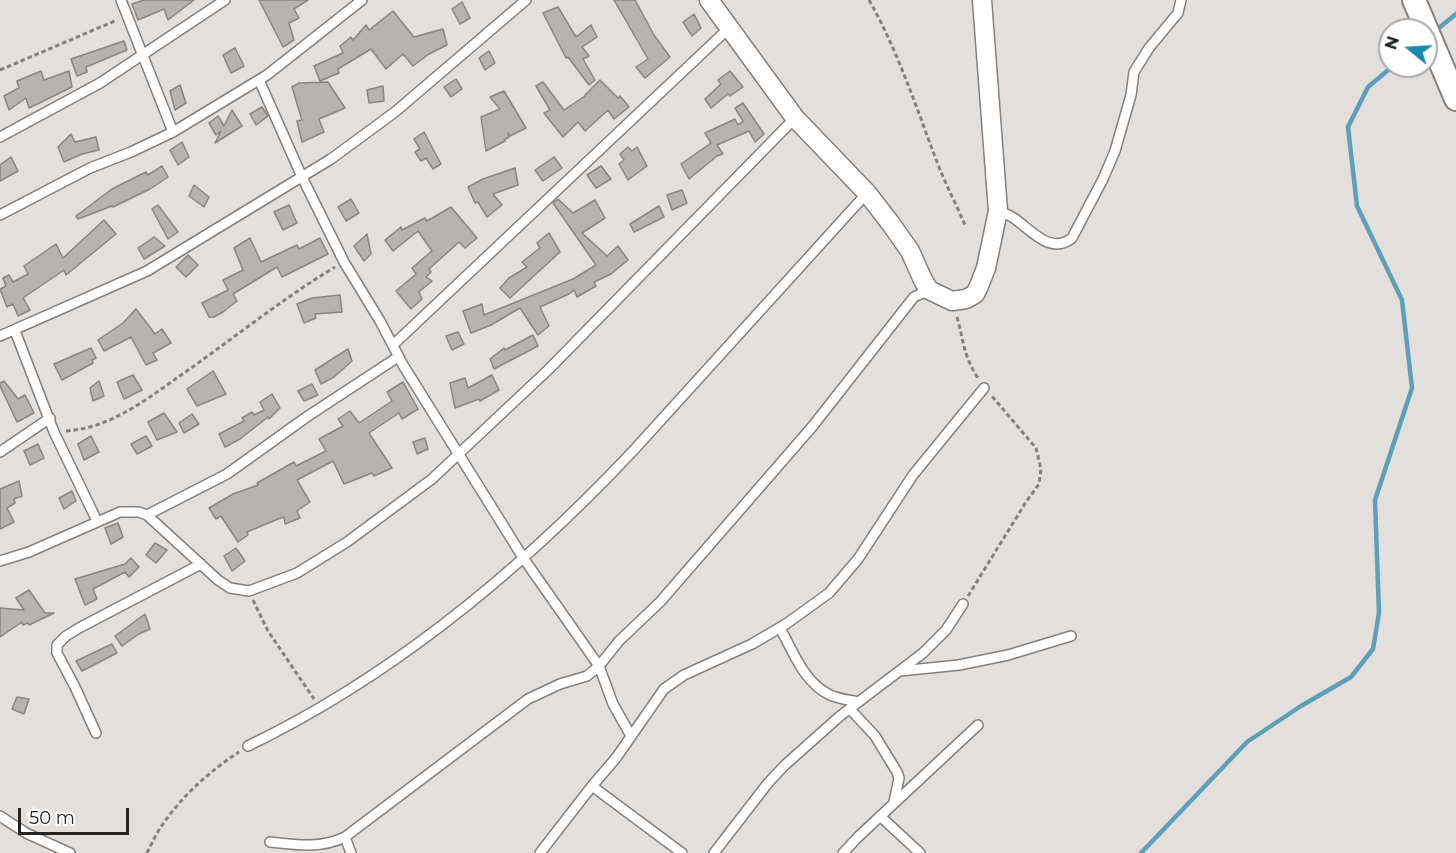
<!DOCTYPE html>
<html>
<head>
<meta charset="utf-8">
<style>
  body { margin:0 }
  #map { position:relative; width:1456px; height:853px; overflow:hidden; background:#e3dfdd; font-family:Montserrat,sans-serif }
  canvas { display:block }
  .north { position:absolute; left:1378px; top:18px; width:60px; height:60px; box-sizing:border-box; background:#fff; border:2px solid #a8a7a7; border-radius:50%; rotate:288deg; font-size:16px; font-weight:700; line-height:24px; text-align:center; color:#252423 }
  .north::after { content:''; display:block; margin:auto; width:21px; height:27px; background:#1989af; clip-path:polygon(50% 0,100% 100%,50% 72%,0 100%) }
  .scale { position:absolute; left:18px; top:808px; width:111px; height:27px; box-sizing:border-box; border:3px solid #252423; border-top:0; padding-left:8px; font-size:18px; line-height:21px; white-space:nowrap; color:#252423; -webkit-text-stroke:4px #fff; paint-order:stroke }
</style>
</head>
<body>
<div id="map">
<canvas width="1456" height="853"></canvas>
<div class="north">N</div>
<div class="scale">50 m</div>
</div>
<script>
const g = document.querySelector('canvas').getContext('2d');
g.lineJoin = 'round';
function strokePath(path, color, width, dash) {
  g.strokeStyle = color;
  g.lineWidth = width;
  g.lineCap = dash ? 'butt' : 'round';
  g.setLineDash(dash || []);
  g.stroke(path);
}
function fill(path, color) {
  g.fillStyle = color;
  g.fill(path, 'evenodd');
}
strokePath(new Path2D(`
  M1435,31L1456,14
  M1141,853L1247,742L1301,706L1351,677L1373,649L1379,613L1375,500L1412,388L1402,300L1357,206L1348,127L1368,87L1393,66`), '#5f9fba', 4.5);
const building = new Path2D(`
  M144,0H194L168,20L164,9L138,20L132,4Z
  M259,0H308L294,9L299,18L289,23L294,40L283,47Z
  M614,0H635L654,35L670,57L645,78L636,67L648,59Z
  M462,2L470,18L460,24L452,9Z
  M558,7L576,37L591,25L597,37L582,47L589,56L583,59L595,80L589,85L568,57L566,58L543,13Z
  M393,11L414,37L443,29L447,45L429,54L413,66L403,54L386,69L371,49L338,69L339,73L320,81L314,66L343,53L340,46L351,37L353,40L366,25L369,30Z
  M694,14L701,28L692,36L683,22Z
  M124,41L127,50L86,67L87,72L77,76L71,59Z
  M235,48L244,66L231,73L223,55Z
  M489,51L495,63L485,70L479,58Z
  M41,71L44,80L69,71L72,87L29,108L26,98L9,110L4,96L19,88L17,81Z
  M730,71L743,87L730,96L728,94L711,108L705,99L721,84L718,80Z
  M456,79L462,89L451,97L444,87Z
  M600,80L618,98L620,96L629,107L614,119L608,110L585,131L578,122L563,137L544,113L550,110L536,86L543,82L564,110L585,96V95Z
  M328,82L345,108L319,119L324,132L302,142L297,121L302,120L292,87L299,83Z
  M180,85L186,103L175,110L170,91Z
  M383,86L384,101L369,103L367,90Z
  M504,91L526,128L510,136L508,133L509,137L504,140L505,141L486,151L481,117L500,109L490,97Z
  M743,103L764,134L755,142L749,131L717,145L723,154L717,156L689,179L681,164L711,143L705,133L735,119L738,125L743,121L735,108Z
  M262,107L268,116L256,125L250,114Z
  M232,110L242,126L215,143L221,131L216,135L209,123L218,116L224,126Z
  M424,132L441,164L433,169L426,158L421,161L415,152L420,149L414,139Z
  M71,134L75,142L96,137L99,150L82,154L64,162L58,147Z
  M182,142L189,157L178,165L170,150Z
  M628,147L632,151L637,147L647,166L628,180L619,164L624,160L620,154Z
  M11,157L18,171L0,181V165Z
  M554,157L562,168L543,181L535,170Z
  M162,166L168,177L150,189L113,207L112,206L78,219L76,216L112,189L146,172L148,175Z
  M601,166L611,179L596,188L587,175Z
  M515,168L518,185L493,194L502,205L487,217L478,202L475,203L468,187L483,179Z
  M194,185L209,197L204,207L189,196Z
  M682,190L687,203L672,210L667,195Z
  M351,199L359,213L346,221L338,207Z
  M558,199L573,213L595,200L605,218L582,233L607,256L618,246L628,260L611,274L594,282L596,286L577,297L574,290L569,294L540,307L549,326L538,335L520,308L491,325L471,333L463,311L482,304L484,315L573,279L596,265L553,203Z
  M158,205L178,232L168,239L152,209Z
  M289,205L297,223L283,230L274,212Z
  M659,206L664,217L634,232L630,224Z
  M451,207L477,238L465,248L459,242L429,269L431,272L426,277L432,281L419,292L422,299L411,309L396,291L416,274L412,268L432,251L418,231L393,251L385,240L401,227L402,230L425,218L427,221Z
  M104,220L116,234L66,275L64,270L23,298L30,310L18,316L13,304L7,307L0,289L6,286L3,278L9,275L13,282L28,274L24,266L56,244L63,258Z
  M549,233L560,252L510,298L500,288L509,278L527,267L522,262L540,248L537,243Z
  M367,234L371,254L364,261L354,246Z
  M154,237L165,246L144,259L138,248Z
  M250,238L261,262L297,245L299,249L320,238L328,254L282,277L277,267L233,294L237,301L223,312L214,317H209L202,303L228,290L223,280L243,270L234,248Z
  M188,255L198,265L186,277L176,267Z
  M340,295L342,312L315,314L316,318L304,323L297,304L312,298Z
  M136,309L155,334L162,329L171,343L153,353L157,360L146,365L131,337L104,351L98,340L123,323Z
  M458,332L464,344L452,350L446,336Z
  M533,335L538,346L494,369L490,359L504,348L505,350Z
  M91,348L96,358L92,360L93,363L62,380L54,364Z
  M348,349L352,361L334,377L321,384L315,370Z
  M213,371L226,394L197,406L187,389Z
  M133,375L142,390L124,399L117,382Z
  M492,375L499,390L480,401L479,399L455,408L450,383L465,378L468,388Z
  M4,381L18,399L25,395L34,413L17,422L0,386V383Z
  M99,381L104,396L93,401L90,388Z
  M403,382L418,409L402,419L399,413L369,433L392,468L374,476L372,473L344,484L333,461L297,480L310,502L297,511L300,518L285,524L284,517L278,519L247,532L248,535L238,542L221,516L216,519L209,508L233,494L258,485L257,483L294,462L296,466L326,451L319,439L343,426L338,419L350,411L359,423L392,401L387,392Z
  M312,384L318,395L304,401L298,391Z
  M272,394L280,408L269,419L268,417L240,439L225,447L219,434L244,421L242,418L252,412L254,415L264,410L260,402Z
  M164,413L177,432L157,440L148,422Z
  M192,414L199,424L184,433L179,423Z
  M91,436L99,452L84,460L78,444Z
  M146,436L152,446L137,454L131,444Z
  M425,438L428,449L417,454L413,442Z
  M38,444L44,458L30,465L24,451Z
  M19,481L22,496L14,499L15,503L7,508L14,522L0,529V489Z
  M72,491L76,501L64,509L59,498Z
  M118,523L123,537L111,544L105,528Z
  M155,543L167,550L156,563L146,555Z
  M236,548L245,561L232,571L224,556Z
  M131,558L139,567L129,577L125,572L93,589L97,599L85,605L75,579L125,564Z
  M29,590L45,613H54L29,625L28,623L23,625L22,622L0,637V608L24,610L16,598Z
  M145,614L150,629L139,634L122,646L115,636Z
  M112,644L117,653L82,671L76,661Z
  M17,697L29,699L24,714L12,709Z`);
fill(building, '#b6b3b1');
strokePath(building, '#888583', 1.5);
const service = new Path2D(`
  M121,0L173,132
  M259,80L302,177L344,262L380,321L403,365L524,559L599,666L613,704L631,736
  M0,137L100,83L225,0
  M998,211C1004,213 1010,215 1015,219C1032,231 1051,255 1072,238L1103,179L1115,151L1131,95L1134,72L1149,48L1178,13L1181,0
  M0,215L90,168L131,152L173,132L267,75L362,0
  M15,331L54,432L97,521
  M0,336L147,271L331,159L395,112L526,0
  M393,345L729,28
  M0,452L50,418
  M147,515L218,580L230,588L249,591L297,573L347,542L432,479L549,369L795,118
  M0,561L29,552L120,512H139L147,515L227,474L308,416L398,357
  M780,628C793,651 804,683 830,695C839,699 849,700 858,702
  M900,671L959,665L1008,655L1071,636
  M850,709L875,736L897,772L899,778L894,802
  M96,733L75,687L57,653V645L66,636L79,628L201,564
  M248,746C395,675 522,569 633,451L867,193
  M592,786L682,853
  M0,816L26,833L70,853
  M880,816L920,853
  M345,837L351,853
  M270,842C296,845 320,849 345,837L528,699L560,684L587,676L599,666L619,641L660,602L812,427L914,297L929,290
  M540,853L592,786L616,758L664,689L684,675L752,644L786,624L829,593L858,559L913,475L984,388
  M714,853L768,783L785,765L840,716L923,653L946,630L963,604
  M843,853L858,837L978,725`);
const minor = new Path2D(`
  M709,0L795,118L867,193L891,224L910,251L923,280L929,290L952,301L966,299L975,294L979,286L986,268L998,211L982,0`);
const tertiary = new Path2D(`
  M1414,0L1456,99`);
strokePath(service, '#83807e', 12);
strokePath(minor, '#83807e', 21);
strokePath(tertiary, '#83807e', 26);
strokePath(new Path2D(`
  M869,0C898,51 916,107 937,162C945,183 956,204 965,225
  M0,70L117,20
  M957,317C964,342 963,355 978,378
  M66,431C112,428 148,398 184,373C234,338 282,299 335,267
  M968,596L1026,502L1039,484L1041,469L1036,448L991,395
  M253,600L268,631L314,699
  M147,853C152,843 157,832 163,824C182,796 211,770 239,752`), '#83817f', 3, [4.5, 3]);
strokePath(service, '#fff', 9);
strokePath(minor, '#fff', 18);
strokePath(tertiary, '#fff', 22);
</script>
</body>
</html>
